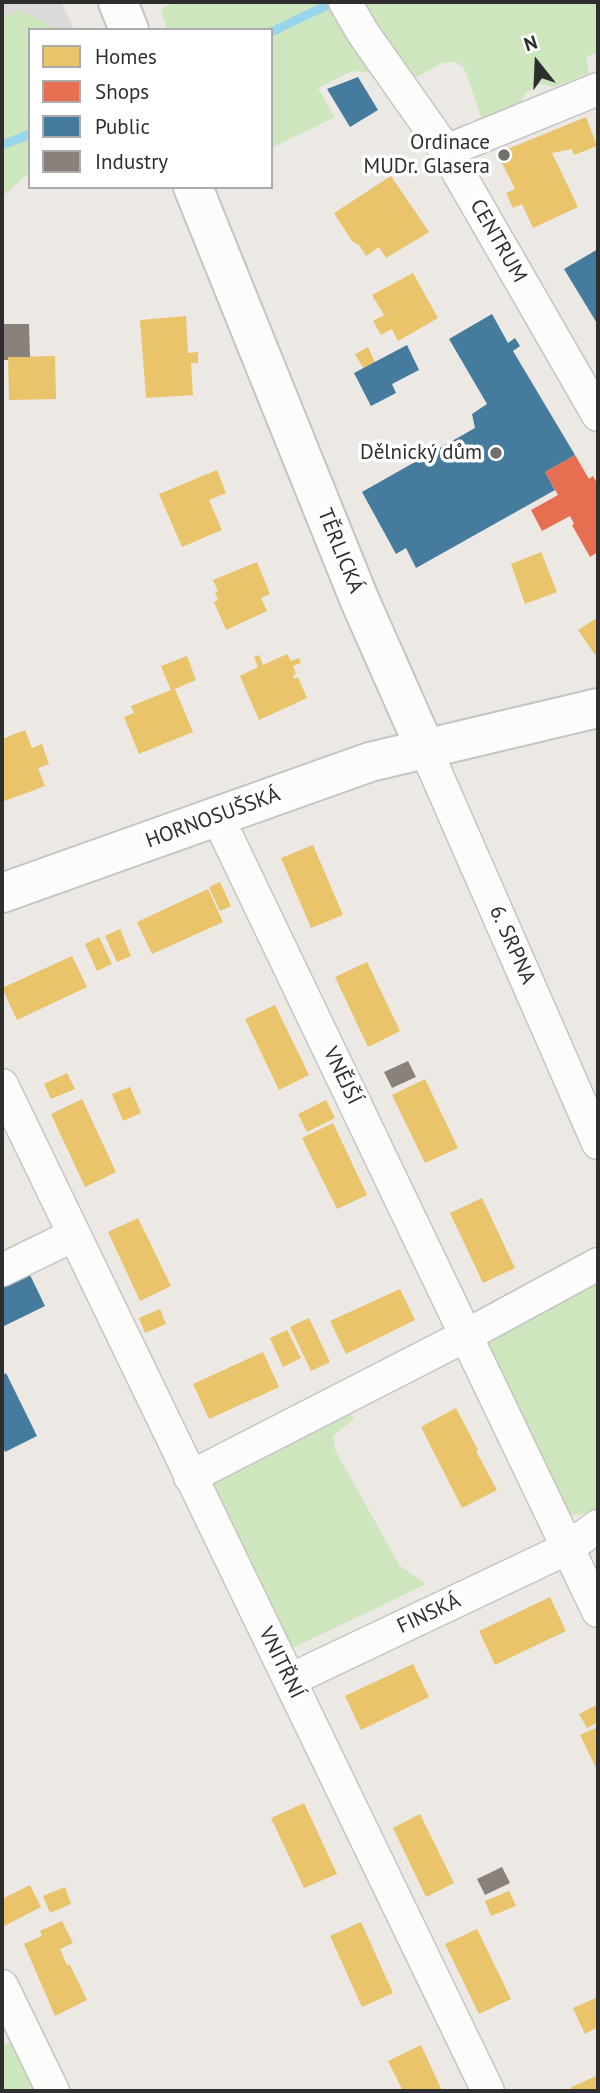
<!DOCTYPE html>
<html>
<head>
<meta charset="utf-8">
<style>
  body { margin:0 }
  #map { position:relative; width:600px; height:2093px; overflow:hidden; background:#ece8e4; font-family:"PT Sans",sans-serif }
  canvas { display:block }
  .frame { position:absolute; inset:0; border:4px solid #2e2e2e; pointer-events:none }
  .legend { position:absolute; left:28px; top:28px; width:245px; height:161px; box-sizing:border-box; background:#fff; border:2px solid #ababab; margin:0; padding:9px 12px; list-style:none; font-size:21px; color:#2e2e2e }
  .legend li { display:flex; align-items:center; gap:14px; height:35px }
  .legend b { width:35px; border:2px solid #ababab }
  .north { position:absolute; left:502px; top:28px; width:70px; height:70px; -webkit-text-stroke:5px #fff; paint-order:stroke; rotate:342deg; font-size:19px; font-weight:700; line-height:28px; text-align:center; color:#2e2e2e }
  .north::after { content:''; display:block; margin:auto; width:24px; height:32px; background:#2e2e2e; clip-path:polygon(50% 0,100% 100%,50% 72%,0 100%) }
</style>
</head>
<body>
<div id="map">
<canvas width="600" height="2093"></canvas>
<div class="frame"></div>
<ul class="legend">
<li><b style="height:19px;background:#e9c46a"></b>Homes</li>
<li><b style="height:19px;background:#e76f51"></b>Shops</li>
<li><b style="height:19px;background:#457b9d"></b>Public</li>
<li><b style="height:19px;background:#8a817c"></b>Industry</li>
</ul>
<div class="north">N</div>
</div>
<script>
const g = document.querySelector('canvas').getContext('2d');
g.lineJoin = 'round';
function fill(path, color) {
  g.fillStyle = color;
  g.fill(path, 'evenodd');
}
function strokePath(path, color, width, dash) {
  g.strokeStyle = color;
  g.lineWidth = width;
  g.lineCap = dash ? 'butt' : 'round';
  g.setLineDash(dash || []);
  g.stroke(path);
}
function write(font, color, halo, rows, align = 'center') {
  g.font = font + ' "PT Sans",sans-serif';
  g.lineWidth = 7;
  g.setLineDash([]);
  g.textBaseline = 'middle';
  g.strokeStyle = halo;
  g.fillStyle = color;
  for (const [text, x, y, turn = 0] of rows) {
    g.save();
    g.translate(x, y);
    g.rotate((+turn || 0) * Math.PI / 180);
    g.textAlign = isNaN(turn) ? turn : align;
    if (halo) g.strokeText(text, 0, 0);
    g.fillText(text, 0, 0);
    g.restore();
  }
}
fill(new Path2D(`
  M2,2H61L74,30H30L2,109Z`), '#dcd9db');
fill(new Path2D(`
  M176,2H598V52L586,57L589,73L554,87L540,84L525,93L522,101L482,119L464,68L456,62H443L416,78L352,71L318,88L335,117L271,148V30H167L161,9Z
  M19,9L51,26L78,30H30V172L2,197V18Z
  M598,1279V1507C587,1514 577,1517 565,1512L489,1355L487,1343L494,1332Z
  M348,1407L354,1419L333,1436L335,1450L400,1566L426,1584L289,1650L208,1494L214,1478Z
  M16,2039L41,2091H2V2046Z`), '#cee6be');
fill(new Path2D(`
  M586,117L597,146L574,155L572,149L552,153L578,207L533,228L522,204L513,208L506,193L515,189L502,163L505,150Z
  M391,176L429,232L386,258L379,247L366,256L360,246L352,241L334,213Z
  M413,273L438,318L398,341L392,329L381,335L373,321L384,315L372,295Z
  M186,316L188,353L198,352V363H191L193,395L146,398L140,320Z
  M368,347L375,362L363,368L355,354Z
  M55,356L56,399L9,400L8,357Z
  M217,470L226,493L209,500L222,530L182,547L159,494Z
  M541,552L557,592L525,604L511,564Z
  M257,562L270,594L261,598L267,611L226,630L214,602L218,600L215,592L218,591L213,580Z
  M598,617V653L595,655L578,630Z
  M287,654L291,661L299,658L301,663L293,666L296,674L293,676L294,679L298,677L307,698L259,720L240,676L258,667L254,657L259,655L263,665Z
  M187,656L196,680L175,689L193,732L139,754L124,717L134,713L131,706L171,690L161,666Z
  M25,730L32,748L42,744L49,764L38,768L45,786L2,802V739Z
  M313,845L343,915L311,928L281,858Z
  M220,882L231,906L220,911L209,887Z
  M208,889L223,922L152,954L137,922Z
  M120,929L131,956L117,962L105,936Z
  M99,937L112,964L97,971L85,944Z
  M72,956L87,987L17,1020L2,988Z
  M367,962L400,1031L368,1047L335,977Z
  M275,1005L309,1075L279,1090L245,1019Z
  M67,1073L75,1089L51,1099L44,1084Z
  M425,1079L458,1148L425,1163L392,1095Z
  M130,1087L141,1113L123,1121L112,1094Z
  M82,1099L116,1172L85,1187L51,1114Z
  M326,1100L335,1118L307,1132L298,1114Z
  M333,1123L367,1195L337,1209L302,1138Z
  M482,1198L515,1268L483,1283L450,1213Z
  M138,1218L171,1286L140,1301L108,1232Z
  M400,1289L415,1320L346,1354L330,1321Z
  M160,1309L166,1324L145,1333L139,1318Z
  M309,1318L330,1362L311,1371L290,1327Z
  M287,1330L301,1358L283,1367L270,1338Z
  M263,1352L279,1387L209,1419L193,1384Z
  M456,1408L478,1450L476,1451L497,1490L462,1508L421,1427Z
  M550,1597L566,1631L495,1665L479,1631Z
  M413,1664L429,1697L361,1730L345,1696Z
  M598,1704V1722L587,1728L579,1714Z
  M598,1727V1772L580,1735Z
  M304,1803L337,1874L304,1888L271,1818Z
  M420,1814L454,1883L426,1897L393,1828Z
  M30,1885L41,1907L4,1926L2,1921V1899Z
  M65,1887L71,1904L50,1913L43,1896Z
  M509,1891L516,1906L491,1916L485,1901Z
  M62,1921L73,1943L60,1949L67,1965H70L87,2000L55,2016L24,1944L42,1936L40,1931Z
  M361,1922L393,1993L362,2007L330,1936Z
  M477,1929L511,1999L479,2014L445,1944Z
  M598,1997V2027L585,2034L573,2008Z
  M421,2045L438,2082L442,2091H403L388,2061Z
  M598,2075V2091H567L572,2087Z`), '#e9c46a');
fill(new Path2D(`
  M575,455L589,479L593,476L598,485V552L590,557L572,525L574,524L570,516L542,531L531,510L558,495L545,472Z`), '#e76f51');
fill(new Path2D(`
  M358,77L378,110L350,127L327,89Z
  M598,249V325L564,269Z
  M492,314L508,343L515,338L520,346L513,351L575,455L545,472L555,490L416,568L406,548L396,554L362,492L475,428L472,414L487,404L449,339Z
  M407,345L419,370L392,384L396,393L371,406L354,373Z
  M29,1273L45,1306L2,1327V1286Z
  M6,1373L37,1436L5,1452L2,1444V1375Z`), '#457b9d');
fill(new Path2D(`
  M2,324H29L30,357H8V360H2Z
  M408,1061L416,1077L392,1088L384,1072Z
  M502,1867L510,1883L485,1895L477,1879Z`), '#8a817c');
strokePath(new Path2D(`
  M271,32L334,2
  M2,145L30,134`), '#99d6ec', 9);
const street = new Path2D(`
  M345,2L363,33L446,151L598,415
  M446,151L598,89
  M425,748L598,1143
  M217,816L598,1611
  M2,1085L488,2091
  M2,1270L74,1235
  M190,1477L467,1335L598,1264
  M290,1680L568,1548L598,1526
  M2,1986L53,2091`);
const secondary = new Path2D(`
  M118,2L129,30
  M193,187L360,601L425,748
  M2,893L370,762L598,708`);
strokePath(street, '#c5c4c5', 35);
strokePath(secondary, '#c5c4c5', 42);
strokePath(street, '#fcfcfb', 32);
strokePath(secondary, '#fcfcfb', 38);
for (const [x, y, r, color] of [
  [504,155,7,"#706f6e"],
  [496,453,7,"#706f6e"]
]) {
  const dot = new Path2D();
  dot.arc(x, y, r, 0, 2 * Math.PI);
  g.fillStyle = color;
  g.fill(dot);
  strokePath(dot, '#fff', 2.5);
}
write('21px', '#2e2e2e', '#fff', [
  ["Ordinace",490,143],
  ["MUDr. Glasera",490,167],
  ["Dělnický dům",482,453]
], 'right');
write('21px', '#2e2e2e', '#fff', [
  ["CENTRUM",498,241,60],
  ["TĚRLICKÁ",340,551,68],
  ["HORNOSUŠSKÁ",213,818,-20],
  ["6. SRPNA",512,945,66],
  ["VNĚJŠÍ",342,1076,64],
  ["FINSKÁ",429,1614,-25],
  ["VNITŘNÍ",281,1663,64]
]);
</script>
</body>
</html>
